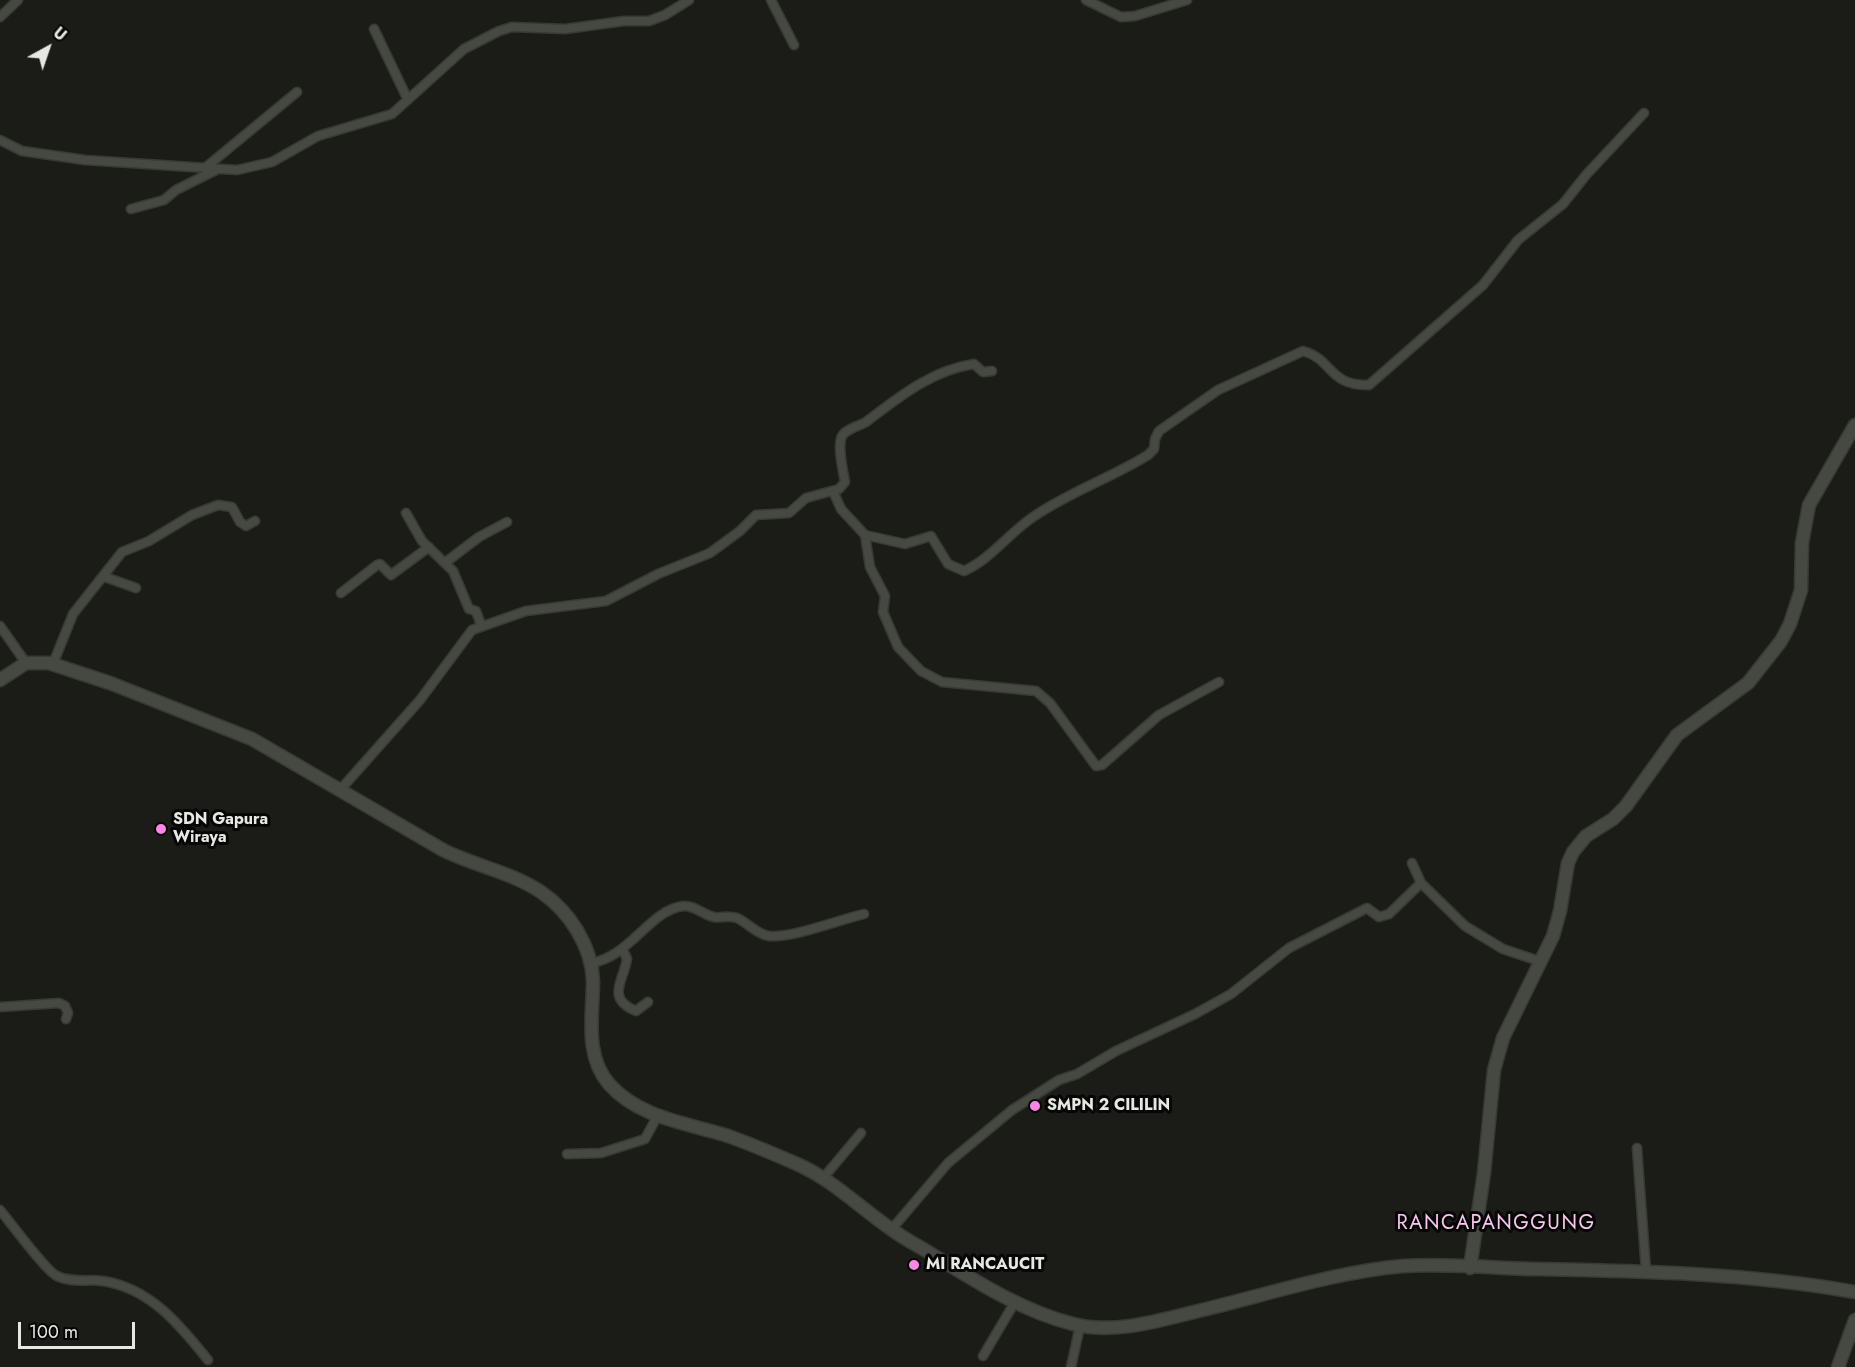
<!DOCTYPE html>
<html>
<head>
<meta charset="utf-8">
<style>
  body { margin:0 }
  #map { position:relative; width:1855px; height:1367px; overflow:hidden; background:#1b1c17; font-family:Jost,sans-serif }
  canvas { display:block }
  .north { position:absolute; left:18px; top:18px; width:60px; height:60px; -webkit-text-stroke:4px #060705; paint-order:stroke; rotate:40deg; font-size:16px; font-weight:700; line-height:24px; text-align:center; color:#e7e8e4 }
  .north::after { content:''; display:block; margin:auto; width:21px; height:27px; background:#e7e8e4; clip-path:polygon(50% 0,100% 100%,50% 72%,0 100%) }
  .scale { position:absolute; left:18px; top:1322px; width:117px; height:27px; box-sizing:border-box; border:3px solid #e7e8e4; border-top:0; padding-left:8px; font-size:18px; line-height:21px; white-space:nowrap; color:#e7e8e4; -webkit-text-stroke:4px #060705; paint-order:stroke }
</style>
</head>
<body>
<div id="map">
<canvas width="1855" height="1367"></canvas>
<div class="north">U</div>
<div class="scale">100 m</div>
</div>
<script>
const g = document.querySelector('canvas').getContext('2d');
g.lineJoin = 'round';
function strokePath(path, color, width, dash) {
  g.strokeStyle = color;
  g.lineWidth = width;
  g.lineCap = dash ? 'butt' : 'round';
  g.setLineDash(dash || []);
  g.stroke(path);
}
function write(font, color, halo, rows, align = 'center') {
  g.font = font + ' Jost,sans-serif';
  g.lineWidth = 6;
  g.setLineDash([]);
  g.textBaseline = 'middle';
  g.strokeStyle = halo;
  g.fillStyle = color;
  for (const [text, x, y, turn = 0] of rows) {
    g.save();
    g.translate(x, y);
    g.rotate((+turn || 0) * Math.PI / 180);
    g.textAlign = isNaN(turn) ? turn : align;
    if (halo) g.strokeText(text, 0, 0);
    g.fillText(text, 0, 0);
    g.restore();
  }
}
const minor = new Path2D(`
  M771,0L794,45
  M1086,0L1121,17L1135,16L1187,0
  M0,17L18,0
  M374,29L408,100
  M0,140L22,151L85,160L237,170L272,162L318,136L392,114L464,49L499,31L512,27L565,29L624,21H649L665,15L689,0
  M205,168L297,92
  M131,209L164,200L176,190L218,169
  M833,491L841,509L865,535L905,544L931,536L948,564L964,571C991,559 1009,533 1033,517C1069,492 1111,478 1148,455L1154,449L1155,439L1159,431L1218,390L1303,351C1333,359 1328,386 1369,385L1483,285L1518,240L1563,204L1586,175L1644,113
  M406,513L422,541L453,571L469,609L476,611L481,625
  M865,535L870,567L885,596L883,612L898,647L921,671L942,682L1036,691L1050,703L1096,766L1102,765L1159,715L1219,682
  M446,562L479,537L507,522
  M105,577L136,588
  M341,593L377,565L380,564L391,575L429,547
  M0,626L26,663
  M53,664L73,614L122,552L149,541L192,515L218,505L232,507L240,522L246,526L255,521
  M341,789L420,700L472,630L526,611L606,601L658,574L710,553L740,531L756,515L789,513L806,498L839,489L845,482C843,470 837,447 842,436C846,429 859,426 866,422C899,397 932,370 974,364L983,372L992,371
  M1412,863L1421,883
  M623,950L627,959C624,980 605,998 636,1011L648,1002
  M591,963C630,957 650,910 683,906C695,905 703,915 714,917C721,918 729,915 737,918C748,923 756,934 769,936C793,938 838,920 864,914
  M0,1007L59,1003L65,1006L68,1013L66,1019
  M1637,1148L1646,1271
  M567,1154L601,1153L645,1139L658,1115
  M824,1177L861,1133
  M0,1210C11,1223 45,1270 57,1276C71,1283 89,1279 103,1281C150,1288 180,1325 208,1360
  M891,1230L948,1163L1012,1110L1059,1080L1077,1074L1116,1051L1195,1014L1231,994L1289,948L1367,908L1379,917L1389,914L1421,883L1465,926L1503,949L1539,961
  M983,1356L1015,1302
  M1071,1367L1080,1326`);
const secondary = new Path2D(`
  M0,680L26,663H49L110,683L252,739L443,850C475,866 511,872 541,892C569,911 592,946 593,981C593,1015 584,1055 609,1084C639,1118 687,1123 728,1136C751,1144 774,1154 797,1164C833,1180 859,1207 891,1229C904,1239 919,1246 933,1255C977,1282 1022,1311 1073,1324C1115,1335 1161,1320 1202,1310C1269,1294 1335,1272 1403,1266C1447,1263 1492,1268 1535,1269C1641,1271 1750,1273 1855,1292
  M1470,1268L1484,1173L1494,1070L1503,1038L1553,936L1560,911L1568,863L1573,852L1586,836L1613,819L1626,806L1677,735L1748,683L1781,641L1790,624L1801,590L1802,543L1809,505L1855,425
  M1838,1367L1855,1320`);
strokePath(minor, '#383835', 11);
strokePath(secondary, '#383835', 15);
strokePath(minor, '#464842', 8);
strokePath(secondary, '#464842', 12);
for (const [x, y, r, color] of [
  [161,829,6,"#fa87e8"],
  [1035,1106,6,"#fa87e8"],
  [914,1265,6,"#fa87e8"]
]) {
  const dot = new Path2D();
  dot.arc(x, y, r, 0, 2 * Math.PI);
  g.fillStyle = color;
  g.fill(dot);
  strokePath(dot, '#060705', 2);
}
write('bold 16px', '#e7e8e4', '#060705', [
  ["SDN Gapura",173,820],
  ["Wiraya",173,838],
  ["SMPN 2 CILILIN",1047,1106],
  ["MI RANCAUCIT",926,1265]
], 'left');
g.letterSpacing = '1.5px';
write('20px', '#fac6f0', '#060705', [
  ["RANCAPANGGUNG",1496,1224]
]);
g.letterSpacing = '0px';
</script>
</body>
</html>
